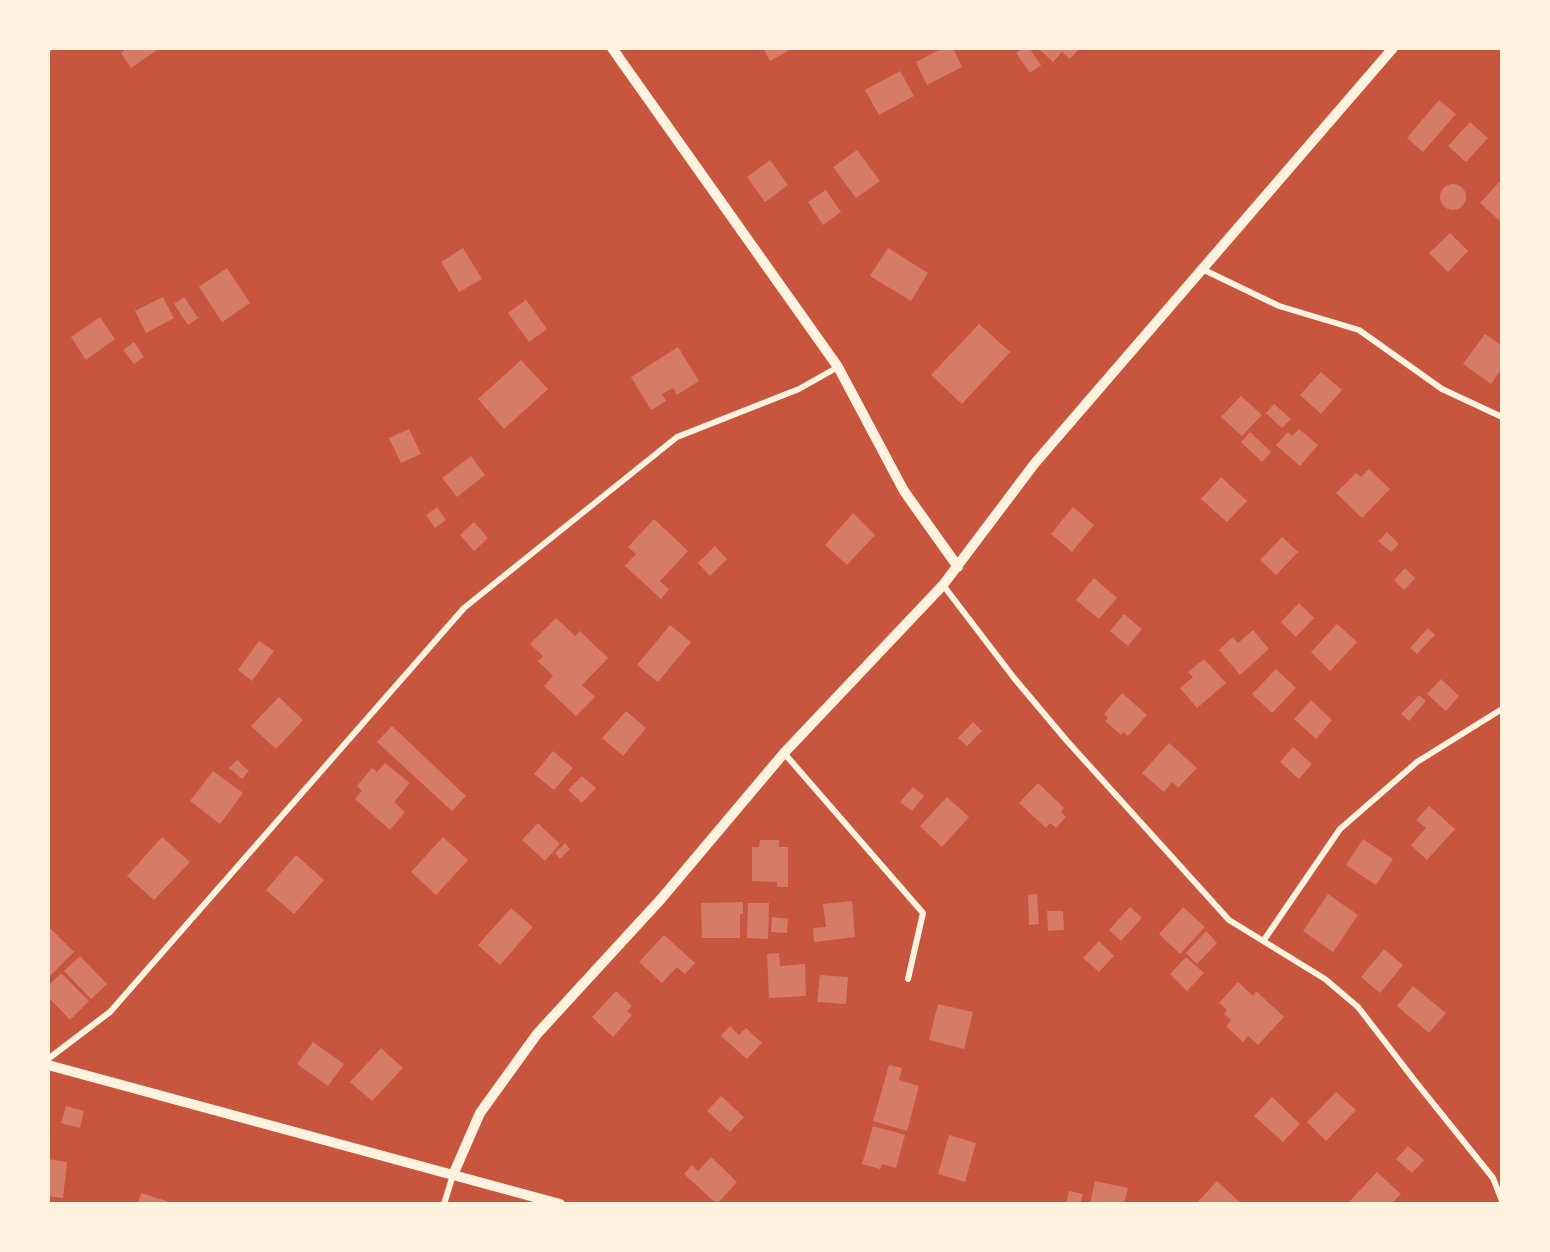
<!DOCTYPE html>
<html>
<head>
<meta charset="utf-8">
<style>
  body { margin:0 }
  #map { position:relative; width:1550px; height:1252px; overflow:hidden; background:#c8553d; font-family:"IBM Plex Sans",sans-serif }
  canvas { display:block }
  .frame { position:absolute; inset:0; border:50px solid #fff3e0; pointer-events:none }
</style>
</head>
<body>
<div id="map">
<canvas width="1550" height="1252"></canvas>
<div class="frame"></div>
</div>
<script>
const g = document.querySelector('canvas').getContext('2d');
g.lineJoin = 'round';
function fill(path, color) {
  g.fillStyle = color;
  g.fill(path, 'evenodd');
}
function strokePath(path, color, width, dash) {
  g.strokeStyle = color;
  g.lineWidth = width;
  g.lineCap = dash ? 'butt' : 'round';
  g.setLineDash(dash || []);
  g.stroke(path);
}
fill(new Path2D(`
  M127,48H160L131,68L121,53Z
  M763,48H793L770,61Z
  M943,48H953L962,67L927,85L916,62Z
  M1023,48H1029L1041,65L1030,73L1016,53Z
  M1038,48H1080L1070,59L1062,52L1053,62Z
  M900,71L914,96L879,115L865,90Z
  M1439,100L1456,114L1423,152L1407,138Z
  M1470,122L1488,138L1466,162L1448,146Z
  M857,150L880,181L856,198L833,167Z
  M770,160L788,185L765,202L747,177Z
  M1502,179V223L1480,203Z
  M1440 197a13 13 0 1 1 26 0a13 13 0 1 1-26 0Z
  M826,190L841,212L823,225L808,202Z
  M1450,233L1468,251L1448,272L1429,253Z
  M463,248L482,279L459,292L441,262Z
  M888,248L928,273L911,301L870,276Z
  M227,268L250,303L222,322L199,287Z
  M163,297L174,318L146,333L135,311Z
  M184,297L198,318L188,325L174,304Z
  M526,300L547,329L529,342L508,313Z
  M100,317L115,339L86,360L71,337Z
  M979,324L1010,352L962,404L931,375Z
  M1485,334L1502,346V368L1491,384L1463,364Z
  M134,342L144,357L134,364L123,350Z
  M678,347L699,381L677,395L673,388L662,394L666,401L651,410L631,377Z
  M521,360L548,389L504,429L478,399Z
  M1321,372L1342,390L1321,414L1300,395Z
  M1241,396L1262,415L1242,436L1221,417Z
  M1274,404L1291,419L1282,428L1266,413Z
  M409,429L421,454L401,463L389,438Z
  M1299,429L1318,445L1300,466L1276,445L1288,432L1292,436Z
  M1250,432L1271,452L1262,462L1241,442Z
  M471,456L485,475L457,497L442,478Z
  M1369,469L1390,489L1362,518L1336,493L1356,473L1361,477Z
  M1221,477L1247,501L1227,522L1201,499Z
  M437,507L446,520L435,528L426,515Z
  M1073,507L1094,525L1072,552L1051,534Z
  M853,513L875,535L847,565L825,545Z
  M654,519L688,551L660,581L669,589L661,599L625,566L636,554L628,547Z
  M474,522L488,538L474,551L460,535Z
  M1387,532L1399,544L1391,552L1378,541Z
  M1282,537L1298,552L1276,575L1260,560Z
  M715,546L727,559L710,576L698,563Z
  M1405,568L1415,578L1404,590L1394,580Z
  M1094,578L1117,598L1099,619L1076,600Z
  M1299,603L1314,618L1296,637L1281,622Z
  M1124,614L1142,629L1128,646L1110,631Z
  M556,618L575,636L580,631L608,658L582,685L595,697L576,716L544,686L553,676L538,661L543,656L530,644Z
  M1337,624L1357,642L1330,671L1311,652Z
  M670,625L691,642L658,682L637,665Z
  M1428,628L1435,635L1417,654L1410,648Z
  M1253,630L1269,649L1240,675L1219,650L1233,637L1238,643Z
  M259,641L274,651L252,681L238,670Z
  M1204,659L1226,683L1197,708L1180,688L1193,677L1188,672Z
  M1276,669L1296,688L1272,713L1252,694Z
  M1441,679L1459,696L1446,711L1427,694Z
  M1122,693L1147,715L1128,736L1124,732L1121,735L1105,721L1108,718L1104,714Z
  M1419,695L1426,701L1409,721L1401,714Z
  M279,697L303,720L276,749L251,726Z
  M1311,700L1332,720L1316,739L1294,719Z
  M626,711L646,728L623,756L602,738Z
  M973,722L982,731L967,746L958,738Z
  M392,726L466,796L452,811L377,742Z
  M1169,743L1197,768L1178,788L1172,782L1164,792L1142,773Z
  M1293,747L1312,764L1299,779L1280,762Z
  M553,751L573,768L554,790L534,774Z
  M237,760L249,771L242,779L229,768Z
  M385,763L410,783L394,802L405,812L390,830L355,799L362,791L357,786L372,768L377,772Z
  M213,771L243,793L220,824L190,801Z
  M582,776L596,788L582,803L568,790Z
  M1038,783L1064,808L1061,812L1066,817L1056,828L1050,823L1046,828L1019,803Z
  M913,787L924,796L912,811L900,802Z
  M947,797L969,817L942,847L920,826Z
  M1429,806L1455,829L1427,860L1411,845L1426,828L1416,820Z
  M538,823L560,844L545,861L522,840Z
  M162,837L190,862L154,900L127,876Z
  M443,837L468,860L436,895L411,872Z
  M1363,839L1393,859L1376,885L1346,865Z
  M760,840H779V847H788V887H777V882L752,881V847H759Z
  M565,843L570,849L560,859L555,853Z
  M296,855L324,880L294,914L266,890Z
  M1037,894L1039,924L1029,925L1028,895Z
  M1328,894L1358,915L1333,952L1303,931Z
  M852,901L855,937L814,942L813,928L826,927L823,904Z
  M743,902V914H740V938H702L701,903Z
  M748,903H769L768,939L747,938Z
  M1130,907L1142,918L1121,941L1109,930Z
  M1183,907L1205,927L1180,954L1159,934Z
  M511,908L533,927L500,965L478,945Z
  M1047,911H1063L1064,930L1048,931Z
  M772,917L788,919L787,933L771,932Z
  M51,929L74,952L48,978V931Z
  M1206,931L1217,943L1197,964L1186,953Z
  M664,935L695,963L685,974L677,967L662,983L639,962Z
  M1099,941L1114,956L1099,972L1083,958Z
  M1384,949L1403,965L1380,993L1361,977Z
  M779,953L780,966L805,964L806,996L769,998L767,954Z
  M80,956L107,984L91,999L64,971Z
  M1186,957L1204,973L1187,991L1170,974Z
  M61,973L89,1001L70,1020L48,997V986Z
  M820,975L848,977L846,1004L817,1002Z
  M1238,982L1253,996L1256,991L1284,1017L1258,1045L1248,1036L1243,1042L1226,1026L1231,1020L1224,1014L1227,1010L1219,1003Z
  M1413,986L1446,1013L1429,1033L1397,1006Z
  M616,991L632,1006L627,1011L632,1015L613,1037L592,1017Z
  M938,1004L973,1012L964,1049L929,1040Z
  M730,1026L739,1035L746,1028L762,1043L747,1059L721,1036Z
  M313,1042L344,1064L328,1086L297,1064Z
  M381,1048L403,1068L372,1101L350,1082Z
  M889,1065L902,1068L899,1080L919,1086L907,1131L873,1121Z
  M1336,1092L1356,1110L1326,1141L1307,1122Z
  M721,1096L744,1117L730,1132L707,1111Z
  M1272,1097L1300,1124L1283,1142L1254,1116Z
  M66,1106L84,1111L80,1128L61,1123Z
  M873,1126L905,1135L896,1168L882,1164L880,1169L862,1164Z
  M949,1135L976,1143L965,1182L938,1174Z
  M1408,1146L1424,1160L1412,1173L1396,1159Z
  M711,1157L737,1182L717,1204L684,1174L692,1165L698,1171Z
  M48,1159L67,1162L63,1198L48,1196Z
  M1377,1172L1401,1194L1391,1204H1347Z
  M1095,1181L1128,1188L1124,1204H1090Z
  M1217,1181L1242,1204H1196Z
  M1069,1191L1083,1194L1080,1204H1066Z
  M141,1193L176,1204H138Z`), '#d67c66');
strokePath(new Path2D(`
  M48,49L49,48
  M1202,269L1279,306L1359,330L1442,389L1502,417
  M943,585L1014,678L1067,741L1229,920L1325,979L1358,1007L1415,1081L1493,1178L1502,1201
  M784,753L923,913L908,979
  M1264,940L1340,829L1417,762L1502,709
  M48,1059L110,1012L464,608L677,437L799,389L838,367
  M444,1204L453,1175`), '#fff3e0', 6);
strokePath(new Path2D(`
  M612,48L838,367L904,491L958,567
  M48,1065L560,1204
  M453,1175L480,1113L537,1034L661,899L784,753L943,585L1035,463L1393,48`), '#fff3e0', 10);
</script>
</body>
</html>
